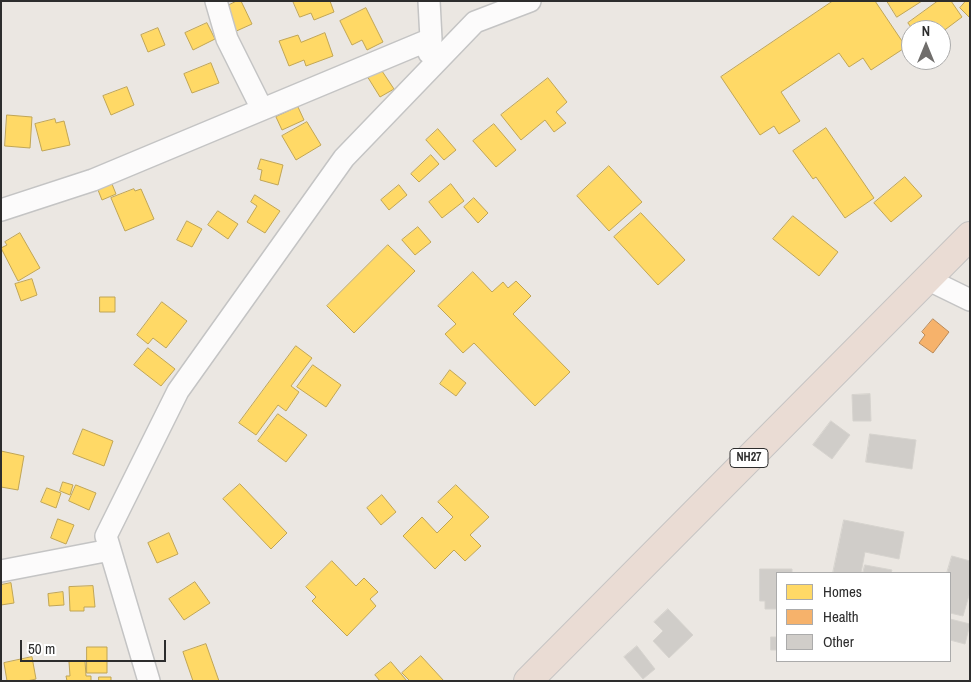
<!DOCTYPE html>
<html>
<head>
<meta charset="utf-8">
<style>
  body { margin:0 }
  #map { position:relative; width:971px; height:682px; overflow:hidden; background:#ebe7e2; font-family:"Archivo Narrow",sans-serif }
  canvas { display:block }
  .frame { position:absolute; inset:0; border:2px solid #2d2d2d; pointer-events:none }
  .legend { position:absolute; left:776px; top:572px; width:175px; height:90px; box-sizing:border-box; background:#fff; border:1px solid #ababab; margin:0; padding:6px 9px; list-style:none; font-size:15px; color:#2d2d2d }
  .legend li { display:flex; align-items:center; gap:10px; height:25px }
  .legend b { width:25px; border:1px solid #ababab }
  .north { position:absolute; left:901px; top:20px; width:50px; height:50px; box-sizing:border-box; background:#fff; border:1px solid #ababab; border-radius:50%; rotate:0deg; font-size:14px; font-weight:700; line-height:20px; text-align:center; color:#2d2d2d }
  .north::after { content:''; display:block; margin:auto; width:18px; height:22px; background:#706e6c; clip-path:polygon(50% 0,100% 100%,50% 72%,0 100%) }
  .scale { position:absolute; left:20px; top:640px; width:146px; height:22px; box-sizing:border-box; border:2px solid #2d2d2d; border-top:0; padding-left:6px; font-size:15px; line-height:18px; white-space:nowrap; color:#2d2d2d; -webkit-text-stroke:4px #fff; paint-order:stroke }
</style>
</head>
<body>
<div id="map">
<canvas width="971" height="682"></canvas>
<div class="frame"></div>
<ul class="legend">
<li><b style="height:14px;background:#ffd966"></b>Homes</li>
<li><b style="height:14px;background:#f6b26b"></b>Health</li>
<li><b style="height:14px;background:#d0cdc9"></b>Other</li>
</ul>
<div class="north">N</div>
<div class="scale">50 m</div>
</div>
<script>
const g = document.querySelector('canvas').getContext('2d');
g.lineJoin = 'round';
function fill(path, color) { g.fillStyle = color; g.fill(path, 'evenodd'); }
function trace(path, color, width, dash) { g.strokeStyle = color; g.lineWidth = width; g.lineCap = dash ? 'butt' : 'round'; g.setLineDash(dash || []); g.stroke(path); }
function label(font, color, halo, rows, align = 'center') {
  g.font = font + ' "Archivo Narrow",sans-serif'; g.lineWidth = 5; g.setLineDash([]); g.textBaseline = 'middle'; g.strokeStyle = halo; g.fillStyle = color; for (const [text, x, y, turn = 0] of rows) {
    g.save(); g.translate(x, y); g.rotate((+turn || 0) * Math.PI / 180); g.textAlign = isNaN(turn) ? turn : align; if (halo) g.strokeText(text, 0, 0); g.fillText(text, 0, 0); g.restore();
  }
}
const homes = new Path2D(`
  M237,1H241L252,24L232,33L221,9Z
  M293,1H330L334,12L314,20L311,13L300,17Z
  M833,1H875L906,47L871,70L863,58L849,67L839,53L781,92L800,121L779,134L774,126L760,135L721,77Z
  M887,1H922L897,17Z
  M938,1H951L962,17L942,32L938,26L932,30H913L908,23Z
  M966,1H970V18L960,8Z
  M366,8L383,42L367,50L362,40L352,45L340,21Z
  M207,23L215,39L193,50L185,33Z
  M158,28L165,45L148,52L141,35Z
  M325,33L333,56L306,66L304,60L289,66L279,41L298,35L301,42Z
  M211,63L219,83L192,93L184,74Z
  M380,68L394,89L380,97L367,76Z
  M548,78L567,102L556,112L566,123L554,132L545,120L521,140L501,115Z
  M127,87L134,105L111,115L103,96Z
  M298,107L304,120L282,130L276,117Z
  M7,115L32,117L30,148L5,146Z
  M55,119L56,123L64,121L70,145L42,151L35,124Z
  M307,122L321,145L296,160L282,136Z
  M494,124L516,150L496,167L473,141Z
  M826,128L874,198L845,218L816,177L813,179L793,151Z
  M438,129L456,150L444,160L426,140Z
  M431,155L439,164L419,182L411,174Z
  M261,159L283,165L278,185L260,180L262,170L258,169Z
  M609,166L642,202L609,231L577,196Z
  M905,177L922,196L891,222L874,203Z
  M112,184L116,194L102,200L98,190Z
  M451,184L464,201L442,218L429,202Z
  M399,185L407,195L389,210L381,200Z
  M134,189L135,191L141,189L154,219L125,231L111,198Z
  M255,195L280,211L265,233L247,222L257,206L251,202Z
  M474,198L488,213L478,223L464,207Z
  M218,211L238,224L228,239L208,225Z
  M641,213L685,260L658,285L614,237Z
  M793,216L838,252L819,276L773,239Z
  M187,221L202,229L192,247L177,240Z
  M418,227L431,242L415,255L402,240Z
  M20,233L40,268L18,281L1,248L7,245L5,242Z
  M388,245L415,271L354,333L327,306Z
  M473,272L492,292L503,282L508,288L516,281L531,296L513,314L570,372L535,406L474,343L463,353L445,334L456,324L438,306Z
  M32,279L37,295L21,301L15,284Z
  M100,297H115V312H100Z
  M162,302L187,321L166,348L153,338L148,344L137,335Z
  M296,346L312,358L291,386L299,392L286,411L278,405L256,435L239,423Z
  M148,348L175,369L161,386L134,365Z
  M313,365L341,385L326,407L297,387Z
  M450,370L466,383L456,396L440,384Z
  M278,414L307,435L286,462L258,441Z
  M83,429L113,441L104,466L73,454Z
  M1,451L24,456L18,490L1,487Z
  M63,482L73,485L70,495L60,491Z
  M240,484L287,533L271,549L223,499Z
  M76,485L96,493L89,510L69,501Z
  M456,485L489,517L470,535L481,546L465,561L454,550L435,569L403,536L422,517L437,533L453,517L438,502Z
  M47,488L61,493L56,508L41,502Z
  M382,495L396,512L381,525L367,508Z
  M58,519L74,525L66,544L51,538Z
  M169,533L178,554L157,563L148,543Z
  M332,561L356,586L364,578L378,592L370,599L376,606L347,636L312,601L316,597L306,587Z
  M195,582L210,603L184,620L169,599Z
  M11,583L14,603L1,605V585Z
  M93,586L95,607H84V611H70L69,587Z
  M63,592L64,605L49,606L48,594Z
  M206,644L219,681H193L183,652Z
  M87,647H107V673H87Z
  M421,656L444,681H410L402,673Z
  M32,657L36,679L27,681H7L4,663Z
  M85,661L86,676H91V681H67L66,676H70L69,662Z
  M391,662L407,681H380L375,675Z
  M99,677H111V681H99Z`);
const health = new Path2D(`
  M933,319L949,332L933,353L919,343L925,335L922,332Z`);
const building = new Path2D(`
  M870,394L871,421H853L852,395Z
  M831,421L850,435L832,459L813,445Z
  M870,434L916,440L912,469L866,462Z
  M844,520L904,532L899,559L865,552L861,573H833Z
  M952,556L970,561V592L963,616L950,613V573H947Z
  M865,565L892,570L891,573H863Z
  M760,569H792V573H777V609H765V601H760Z
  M668,609L693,635L669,658L653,641L663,631L654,622Z
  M950,619L970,624L965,644L950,640Z
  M771,637H777V650H771Z
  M637,646L655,669L643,679L624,657Z`);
const minor = new Path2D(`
  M216,1L227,39L262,109
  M429,53L431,39L429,1
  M1,210L93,180L431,39
  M927,279L970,300
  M1,571L110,550
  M149,681L106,536L178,391L344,158L475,22L530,1`);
const highway = new Path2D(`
  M528,681L970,236`);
const shields = [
  [749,458,38]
];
const shieldNames = [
  ["NH27",749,458]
];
fill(homes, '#ffd966');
trace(homes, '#c0a555', 1);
fill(health, '#f6b26b');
trace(health, '#ba8a58', 1);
fill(building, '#d0cdc9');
trace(building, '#d6d3ce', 1);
trace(minor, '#c4c4c4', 24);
trace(highway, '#c6c4c3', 30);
trace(minor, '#fcfbfb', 21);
trace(highway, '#eadcd4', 28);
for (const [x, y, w] of shields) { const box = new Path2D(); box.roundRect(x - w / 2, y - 9.5, w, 19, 4); g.fillStyle = '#fff'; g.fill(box); trace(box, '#2d2d2d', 1); }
label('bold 12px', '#2d2d2d', null, shieldNames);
</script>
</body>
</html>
